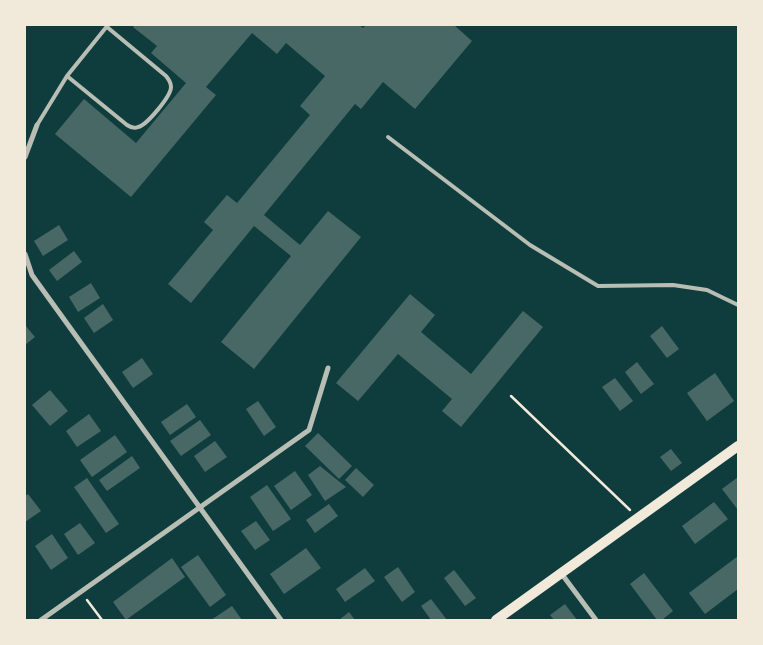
<!DOCTYPE html>
<html>
<head>
<meta charset="utf-8">
<style>
  body { margin:0 }
  #map { position:relative; width:763px; height:645px; overflow:hidden; background:#0f3d3e; font-family:"IBM Plex Serif",serif }
  canvas { display:block }
  .frame { position:absolute; inset:0; border:26px solid #f1e9da; pointer-events:none }
</style>
</head>
<body>
<div id="map">
<canvas width="763" height="645"></canvas>
<div class="frame"></div>
</div>
<script>
const g = document.querySelector('canvas').getContext('2d');
g.lineJoin = 'round';
function fill(path, color) { g.fillStyle = color; g.fill(path, 'evenodd'); }
function trace(path, color, width, dash) { g.strokeStyle = color; g.lineWidth = width; g.lineCap = dash ? 'butt' : 'round'; g.setLineDash(dash || []); g.stroke(path); }
const building = new Path2D(`
  M135,25H359L363,28L366,25H454L472,41L415,109L383,82L361,109L355,104L264,215L300,245L328,211L361,237L254,369L221,342L291,256L254,226L191,303L168,284L213,230L204,222L227,195L237,203L310,115L300,106L325,76L286,43L277,54L252,33L206,87L216,95L131,197L55,134L84,99L136,143L186,83L151,53L157,46L133,27Z
  M59,225L68,240L43,256L34,241Z
  M74,251L82,262L57,281L49,270Z
  M91,283L100,298L78,312L69,297Z
  M410,294L435,315L421,332L471,374L523,311L543,327L461,427L442,411L452,399L398,354L358,401L336,383Z
  M103,304L113,320L94,333L84,318Z
  M25,325L35,337L25,345Z
  M662,326L679,349L667,358L650,336Z
  M142,358L153,374L133,388L122,372Z
  M637,362L654,384L641,394L625,372Z
  M715,373L734,401L707,421L687,393Z
  M615,378L633,401L620,411L602,387Z
  M50,390L68,411L50,426L32,405Z
  M258,401L276,427L264,436L246,409Z
  M187,404L196,417L170,435L161,422Z
  M89,414L101,431L77,447L66,431Z
  M200,420L211,435L181,456L170,441Z
  M318,433L352,466L339,479L305,446Z
  M115,435L127,452L92,477L80,460Z
  M215,441L227,457L205,472L194,456Z
  M671,449L682,463L671,471L660,457Z
  M132,456L140,468L107,491L99,480Z
  M320,466L346,487L325,501L308,475Z
  M356,468L374,485L363,497L345,480Z
  M295,471L312,495L291,510L274,486Z
  M738,477V510L722,489Z
  M87,478L119,524L106,533L74,487Z
  M267,485L291,519L273,531L250,497Z
  M28,494L41,511L25,522V496Z
  M714,502L728,519L695,544L682,526Z
  M329,504L338,516L315,533L306,520Z
  M256,521L270,540L255,550L241,531Z
  M80,523L95,543L78,555L64,534Z
  M52,534L68,558L51,570L35,546Z
  M306,548L321,568L284,594L270,574Z
  M198,555L226,595L210,607L181,567Z
  M738,556V589L705,614L689,593Z
  M172,558L185,577L126,620L113,602Z
  M398,567L415,592L402,602L384,577Z
  M365,568L375,581L345,602L336,589Z
  M454,570L476,598L465,606L444,578Z
  M644,573L673,611L662,620H657L630,584Z
  M431,599L447,620H431L421,606Z
  M565,604L577,620H554L550,615Z
  M232,606L242,620H211Z
  M349,612L355,620H339Z`);
const path = new Path2D(`
  M511,396L630,510
  M87,600L102,620`);
const service = new Path2D(`
  M67,76L127,125C130,127 134,129 138,127C147,125 171,96 171,87C171,82 169,80 166,76L107,27
  M37,125L67,76L108,25
  M388,137L530,245L598,286L673,285L707,290L738,305`);
const minor = new Path2D(`
  M25,157L37,125
  M25,254L32,275L281,620
  M561,573L596,620
  M41,620L309,430L328,368`);
const secondary = new Path2D(`
  M496,620L738,446`);
fill(building, '#486865');
trace(path, '#f1e9da', 2.5);
trace(service, '#b8beb3', 4);
trace(minor, '#b8beb3', 5);
trace(secondary, '#f1e9da', 10);
</script>
</body>
</html>
